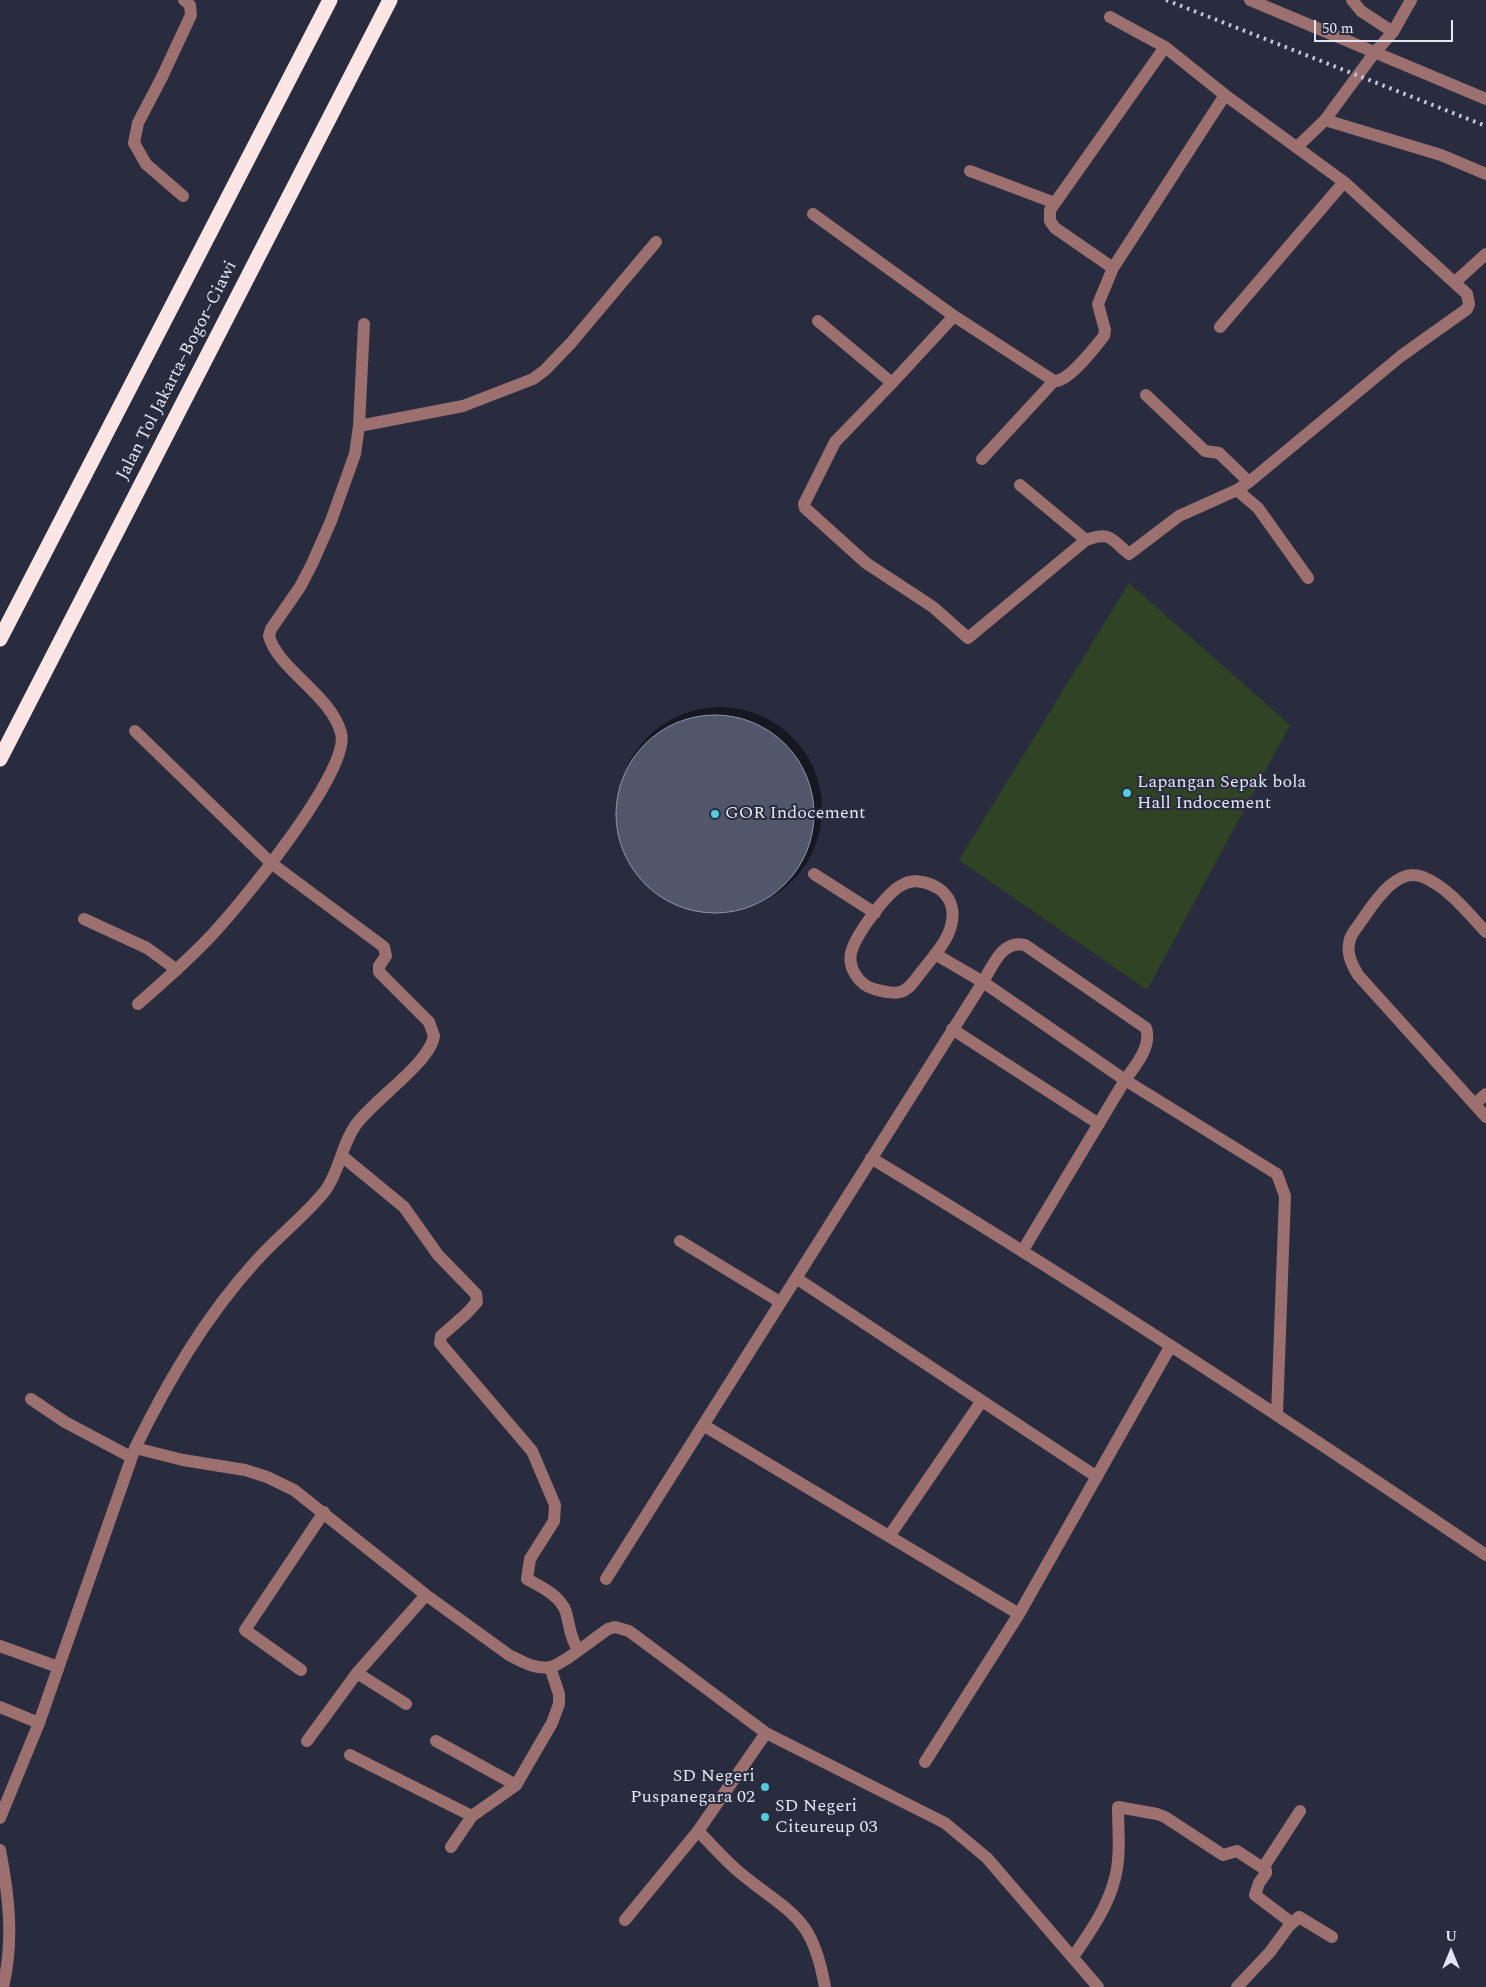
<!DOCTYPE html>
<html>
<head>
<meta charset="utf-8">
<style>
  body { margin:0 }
  #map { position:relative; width:1486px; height:1987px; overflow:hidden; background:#292c3f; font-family:Spectral,serif }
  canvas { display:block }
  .north { position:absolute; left:1426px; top:1927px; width:50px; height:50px; -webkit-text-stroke:4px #292c3f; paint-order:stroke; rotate:0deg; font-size:14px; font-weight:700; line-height:20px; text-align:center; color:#e3e5f2 }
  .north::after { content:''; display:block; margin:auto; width:18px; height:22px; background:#e3e5f2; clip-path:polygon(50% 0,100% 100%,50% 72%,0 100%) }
  .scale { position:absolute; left:1314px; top:20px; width:139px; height:22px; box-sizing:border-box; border:2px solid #e3e5f2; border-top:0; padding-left:6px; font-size:15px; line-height:18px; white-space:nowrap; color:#e3e5f2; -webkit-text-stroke:4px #292c3f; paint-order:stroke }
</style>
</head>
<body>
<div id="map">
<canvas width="1486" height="1987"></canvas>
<div class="north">U</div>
<div class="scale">50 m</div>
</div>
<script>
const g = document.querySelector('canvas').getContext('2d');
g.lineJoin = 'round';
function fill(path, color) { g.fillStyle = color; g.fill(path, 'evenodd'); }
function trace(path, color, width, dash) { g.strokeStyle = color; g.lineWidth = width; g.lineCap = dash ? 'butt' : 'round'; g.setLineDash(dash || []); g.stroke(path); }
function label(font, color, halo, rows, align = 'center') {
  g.font = font + ' Spectral,serif'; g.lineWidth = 4; g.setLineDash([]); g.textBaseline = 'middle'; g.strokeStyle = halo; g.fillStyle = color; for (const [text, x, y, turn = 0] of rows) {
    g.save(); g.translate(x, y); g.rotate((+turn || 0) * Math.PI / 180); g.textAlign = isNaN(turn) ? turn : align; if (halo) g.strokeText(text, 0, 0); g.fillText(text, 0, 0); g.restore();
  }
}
const green = new Path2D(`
  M1129,583L1290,725L1147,990L959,860Z`);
const shadow = new Path2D(`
  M618 809a102 102 0 1 1 204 0a102 102 0 1 1-204 0Z`);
const building = new Path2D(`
  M616 814a99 99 0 1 1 198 0a99 99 0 1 1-198 0Z`);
const minor = new Path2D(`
  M1250,0L1486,99
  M1352,0L1361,11L1393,32
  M1325,120L1441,155L1486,174
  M1297,147L1325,120L1375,52L1393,32L1411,0
  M970,171L1055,203
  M183,196L146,164L134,143L138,123L162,77L191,15L190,5L184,0
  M813,214L954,316L1054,381C1069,382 1094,348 1104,336L1105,330L1098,304L1113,268L1225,95
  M1113,268L1055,228L1050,221V210L1165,47
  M1455,282L1486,254
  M954,316L892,383L835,442L804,504L805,508L866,563L933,607L968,638L1086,540C1111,531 1111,539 1129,554L1179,516L1237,490L1249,482L1401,356L1467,309L1469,304L1467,294L1344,182L1225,95L1165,47L1110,17
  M818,321L892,383
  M1220,327L1344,182
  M1146,395L1205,451L1219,453L1249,482
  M359,426L463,406L533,379L545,370L571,343L656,242
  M982,459L1054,381
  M1020,485L1086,540
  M1237,490L1258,508L1308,578
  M814,874L875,913
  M915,881C940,883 958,899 951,926C947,942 932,958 922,971C916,978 910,990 900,992C893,994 881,991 874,989C859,985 848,968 851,953C855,936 887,891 904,884C907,882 911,882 915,881Z
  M84,919L147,948L177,970
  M1486,932C1468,913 1448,887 1423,877C1397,866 1374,903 1362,920C1358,926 1352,933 1350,939C1346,953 1351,963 1358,975L1486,1117
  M138,1004C162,983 186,962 208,939C237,909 352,770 341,733C331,695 277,668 269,636L271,629L300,587L312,564L331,521L355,454L359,426L364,324
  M952,1029L1099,1124
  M1475,1104L1486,1094
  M342,1156L404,1207L438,1255L476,1294L477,1302L466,1314L441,1336L440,1343L532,1451L555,1505L554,1521L530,1559L527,1579C541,1587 560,1595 566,1612C570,1626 569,1635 578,1650
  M871,1158C1080,1284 1284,1418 1486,1555
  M680,1241L780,1302
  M1023,1250L1125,1080C1135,1066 1152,1047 1146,1028L1025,945C1002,940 993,965 983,982L1125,1080L1277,1174L1285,1196L1277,1414
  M796,1278L1097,1477
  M31,1399L65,1422L131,1457
  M703,1425L1019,1614
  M135,1448C168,1381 205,1317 256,1261C277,1237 305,1216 325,1191C340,1171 341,1146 355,1126C372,1101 430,1063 434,1036L429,1022L379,972V966L386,956L384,947L271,863L135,731
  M890,1535L981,1402
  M606,1579L983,982L935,954
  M0,1646L58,1667
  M301,1670L245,1630L324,1512
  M357,1673L406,1704
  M0,1707L39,1723
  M307,1741L357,1673L426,1595
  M436,1741L516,1785
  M350,1755L472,1816
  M925,1762L1019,1614L1170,1347
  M0,1818L39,1723L135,1448L183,1460L245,1470L267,1477L294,1490L426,1595L509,1655C521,1661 536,1670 550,1667C562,1665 596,1637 608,1629L615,1627L629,1631L766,1733L945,1823L987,1858L1098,1987
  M698,1831C712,1845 725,1860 739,1872C791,1915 812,1914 825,1987
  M451,1847L472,1816L516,1785L552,1723L559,1704V1694L550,1667
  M0,1850C9,1896 14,1941 3,1987
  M1263,1868L1300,1811
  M625,1920L698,1831L766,1733
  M1073,1957C1090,1932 1108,1907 1115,1878C1121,1855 1118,1830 1118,1807L1157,1814L1165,1817L1223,1855L1237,1851L1266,1870V1873L1259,1883L1255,1895L1292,1923
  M1237,1987L1270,1952L1289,1926L1299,1917L1332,1937`);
const highway = new Path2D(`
  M0,639L330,0
  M0,759L390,0`);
const rail = new Path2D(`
  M1166,0L1486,126`);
const markers = [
  [1127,793,5,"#53cbdb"],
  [715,814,5,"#53cbdb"],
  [765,1787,5,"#53cbdb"],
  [765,1817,5,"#53cbdb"]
];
const streetNames = [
  ["Jalan Tol Jakarta–Bogor–Ciawi",178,371,-63]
];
const poiNames = [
  ["Lapangan Sepak bola",1137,783],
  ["Hall Indocement",1137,804],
  ["GOR Indocement",725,814],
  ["SD Negeri",755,1777,"right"],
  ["Puspanegara 02",755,1798,"right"],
  ["SD Negeri",775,1807],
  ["Citeureup 03",775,1828]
];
fill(green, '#304325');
fill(shadow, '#0007');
fill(building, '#51566b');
trace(building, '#9296ae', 1);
trace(minor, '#9b706f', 12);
trace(highway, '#fce6e5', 15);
trace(rail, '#c5c7d5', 4, [2.5, 5]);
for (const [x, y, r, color] of markers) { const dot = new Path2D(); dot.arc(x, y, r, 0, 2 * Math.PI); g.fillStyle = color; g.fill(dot); trace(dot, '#292c3f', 2); }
label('18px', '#e3e5f2', '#292c3f', streetNames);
label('18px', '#e3e5f2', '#292c3f', poiNames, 'left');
</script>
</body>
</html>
